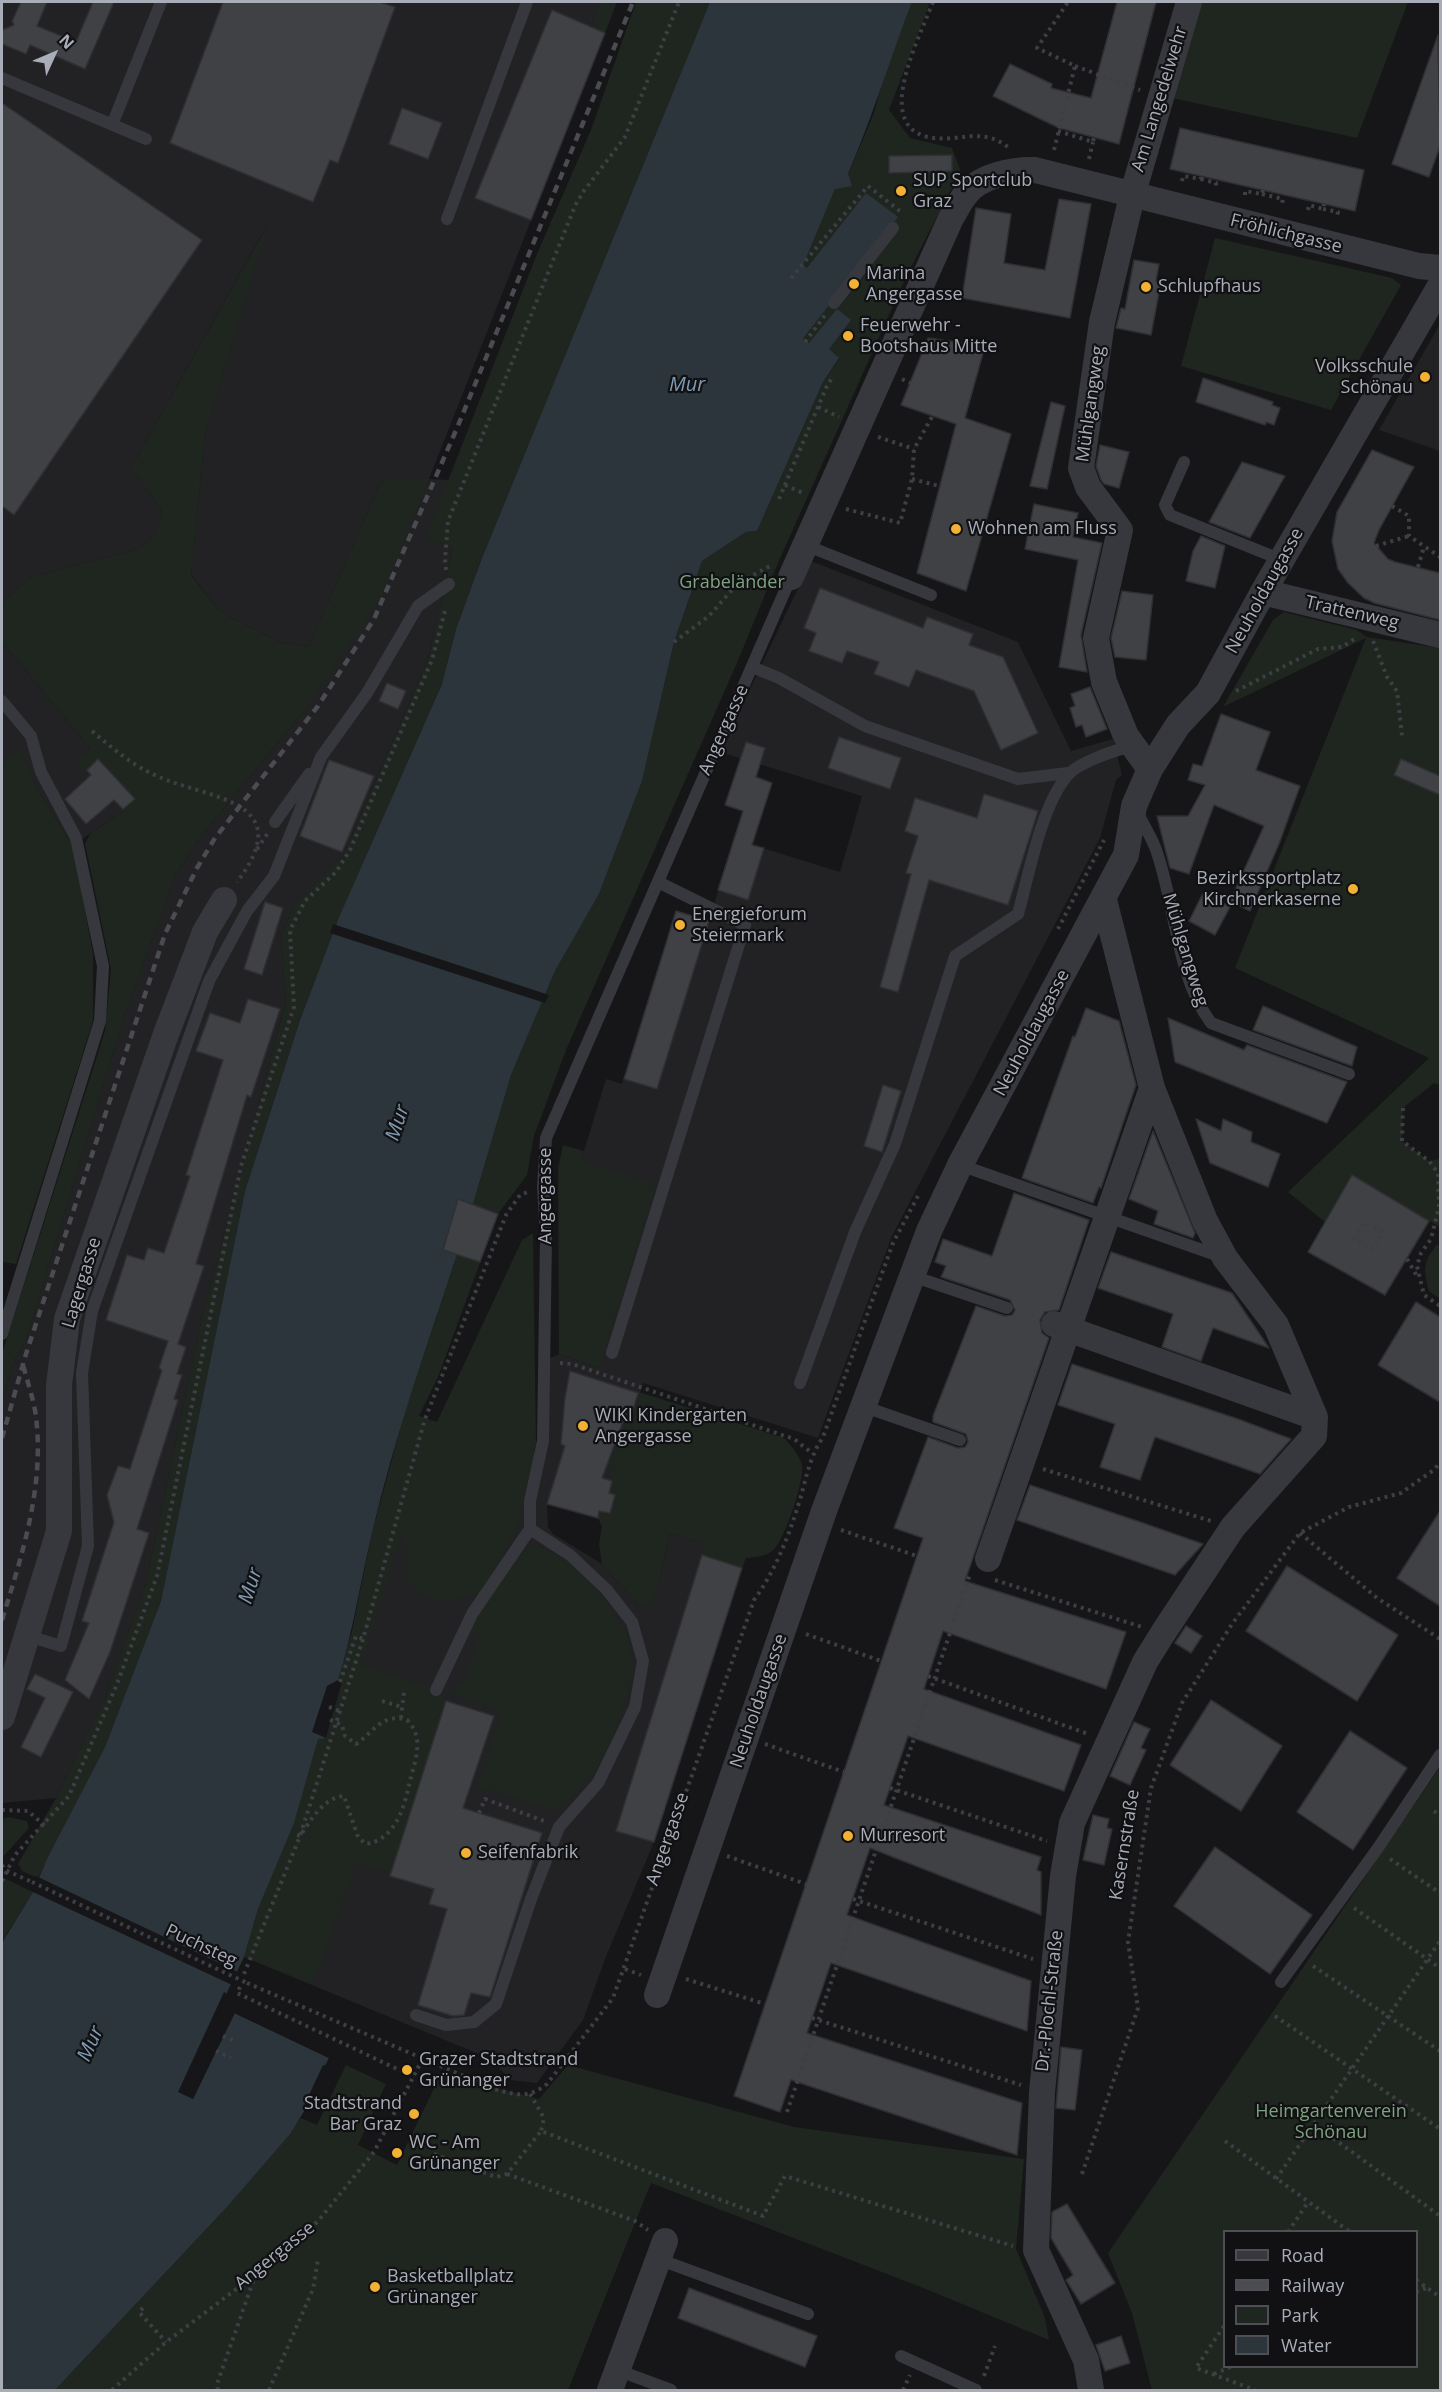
<!DOCTYPE html>
<html>
<head>
<meta charset="utf-8">
<style>
  body { margin:0 }
  #map { position:relative; width:1442px; height:2392px; overflow:hidden; background:#161618; font-family:"Open Sans",sans-serif }
  canvas { display:block }
  .frame { position:absolute; inset:0; border:3px solid #a8adb8; pointer-events:none }
  .legend { position:absolute; left:1223px; top:2230px; width:195px; height:138px; box-sizing:border-box; background:#111113; border:2px solid #4d4f55; margin:0; padding:8px 10px; list-style:none; font-size:18px; color:#a8adb8 }
  .legend li { display:flex; align-items:center; gap:12px; height:30px }
  .legend b { width:30px; border:2px solid #4d4f55 }
  .north { position:absolute; left:24px; top:24px; width:60px; height:60px; -webkit-text-stroke:4px #111113; paint-order:stroke; rotate:46deg; font-size:16px; font-weight:700; line-height:24px; text-align:center; color:#a8adb8 }
  .north::after { content:''; display:block; margin:auto; width:21px; height:27px; background:#a8adb8; clip-path:polygon(50% 0,100% 100%,50% 72%,0 100%) }
</style>
</head>
<body>
<div id="map">
<canvas width="1442" height="2392"></canvas>
<div class="frame"></div>
<ul class="legend">
<li><b style="height:8px;background:#37383d"></b>Road</li>
<li><b style="height:8px;background:#4a4c52"></b>Railway</li>
<li><b style="height:16px;background:#1e261f"></b>Park</li>
<li><b style="height:16px;background:#2c353c"></b>Water</li>
</ul>
<div class="north">N</div>
</div>
<script>
const g = document.querySelector('canvas').getContext('2d');
g.lineJoin = 'round';
function fill(path, color) { g.fillStyle = color; g.fill(path, 'evenodd'); }
function trace(path, color, width, dash) { g.strokeStyle = color; g.lineWidth = width; g.lineCap = dash ? 'butt' : 'round'; g.setLineDash(dash || []); g.stroke(path); }
function label(font, color, halo, rows, align = 'center') {
  g.font = font + ' "Open Sans",sans-serif'; g.lineWidth = 4.5; g.setLineDash([]); g.textBaseline = 'middle'; g.strokeStyle = halo; g.fillStyle = color; for (const [text, x, y, turn = 0] of rows) {
    g.save(); g.translate(x, y); g.rotate((+turn || 0) * Math.PI / 180); g.textAlign = isNaN(turn) ? turn : align; if (halo) g.strokeText(text, 0, 0); g.fillText(text, 0, 0); g.restore();
  }
}
const built = new Path2D(`
  M2,2H600L591,27L605,33L429,479L450,480L427,537L453,548L428,659L343,856L294,905L281,937L286,1001L202,1317L146,1583L106,1695L56,1798L2,1803V1401L15,1359L27,1337L124,1017L175,876L201,836L307,707L429,480L388,478L380,484L309,646L281,643L219,611L191,574L205,434L266,227L131,468L162,510L156,534L139,549L31,577L2,603Z
  M1440,324V451L1379,430Z
  M811,561L1018,642L1071,751L1113,739L1122,775L1116,780L1100,838L891,1238L818,1438L643,1383L634,1412L629,1410L612,1481L559,1466L547,1504L548,1527L553,1534L602,1564L639,1606L658,1586L670,1534L707,1543L703,1555L742,1568L654,1842L605,1959L583,2020L537,2083L510,2080L491,2059L244,1957L352,1632L372,1533L405,1412L540,1456L545,1361L559,1354L599,1368L581,1161L606,1079L622,1084L676,911L709,921L734,839L840,872L862,796L720,752Z
  M2,642L90,748L77,762L123,812L73,845L37,789L19,750L2,764Z`);
const green = new Path2D(`
  M600,2H617L605,33L591,27Z
  M636,2H710L482,558L456,629L442,684L339,917L300,1020L245,1191L161,1601L105,1747L38,1878L22,1871L18,1864L56,1798L106,1695L146,1583L202,1317L286,1001L281,937L294,905L343,856L428,659L453,548L426,537L537,254L591,130Z
  M912,2H930L889,110L910,138L952,148L963,177L950,191L906,277L778,563L737,663L566,1050L534,1136L527,1175L498,1214L438,1377L419,1416L437,1422L522,1240L533,1233L536,1443L518,1527L481,1593L445,1602L416,1593L406,1577L407,1555L402,1532L361,1665L436,1690L445,1694L446,1701L391,1873L356,1864L313,1984L244,1957L258,1909L294,1823L318,1738H326L342,1683L338,1680L352,1632L372,1533L405,1412L473,1204L511,1075L555,971L599,894L642,781L674,642L702,561L746,532L757,531L823,382L839,359L803,340L802,265L835,189L848,175L874,113L884,76Z
  M1201,2H1408L1357,138L1172,98Z
  M268,224L205,434L191,575L219,611L281,643L309,646L380,484L388,478L429,479L381,597L307,707L201,836L175,876L124,1017L27,1337L15,1359L2,1401V1354L105,1031L111,969L85,844L90,834L123,812L76,762L90,748L2,642V603L31,577L139,549L156,534L162,510L131,468Z
  M1215,238L1392,278L1401,285L1331,410L1181,366Z
  M1284,612L1357,630L1367,637L1440,648V1085L1434,1083L1403,1108L1402,1141L1429,1161L1440,1159V1227L1352,1175L1325,1222L1288,1192L1429,1058L1235,968L1366,638L1223,707L1273,620Z
  M19,749L37,789L73,845L93,954V1021L16,1264L2,1262V764Z
  M563,1145L584,1151L581,1161L656,1184L599,1368L559,1354L558,1169Z
  M1437,1245H1440V1299L1429,1291C1424,1271 1422,1262 1437,1245Z
  M639,1392L784,1438C792,1447 799,1454 802,1465C805,1479 784,1544 772,1551C764,1557 755,1557 746,1558L742,1568L702,1555L706,1543L670,1534L658,1586L648,1606H639L602,1564L599,1544L602,1526L598,1518L599,1511L610,1512L615,1495L609,1493L612,1481L608,1466L629,1410L634,1411Z
  M535,1545L568,1562L605,1599L628,1635L634,1675L612,1739L595,1771L558,1811L478,1787L501,1713L447,1690L464,1683L480,1635L472,1632V1623L518,1555Z
  M1440,1767V2390H1152L1132,2313L1108,2253ZM1224,2232H1416V2366H1224Z
  M9,1817L27,1821L29,1828L2,1858V1819Z
  M2,1877L33,1892L2,1942Z
  M346,2065L386,2084L358,2145L397,2165L438,2080L444,2075L539,2099L568,2065L794,2127L1024,2159L1016,2249L1045,2318L1049,2340L926,2289L651,2183L568,2390H55L226,2208L301,2118L317,2125Z`);
const water = new Path2D(`
  M710,2H912C890,59 872,118 848,174L852,186L835,189L803,265L807,268L866,193L898,217L804,337L803,340L809,343L837,309L851,320L829,349L839,358L823,382L757,531L746,532L702,561L674,642L642,781L599,894L555,971L511,1075L473,1204L458,1199L443,1249L457,1254C427,1346 394,1438 372,1533C360,1583 353,1632 338,1680L342,1683L326,1738L318,1739L294,1823L258,1909L244,1957L179,2092L193,2099L234,2013L329,2058L326,2066L323,2065L303,2108L305,2110L290,2134L226,2208L55,2390H2V1943L33,1892L47,1859L105,1747L161,1601L245,1191L300,1020L339,917L442,684L456,629L482,558Z`);
const pier = new Path2D(`
  M333,924L549,995L545,1003L330,933Z
  M338,1680L342,1683L326,1738L312,1732L327,1686Z
  M36,1876L240,1973L232,1985L230,1984L33,1892L31,1890Z
  M224,1992L227,1994L182,2091L192,2095L232,2012L235,2010L332,2057L304,2119L301,2118L305,2110L303,2108L329,2058L235,2013L193,2099L178,2092Z`);
const building = new Path2D(`
  M21,2H47L37,26L76,42L93,2H114L85,69L30,45L26,54L2,44V30L14,25L12,21Z
  M223,2H380L395,7L338,163L330,160L313,202L170,143Z
  M1117,2H1156L1119,144L1059,128L993,96L1010,64L1052,84L1051,88L1091,98Z
  M552,10L605,33L531,220L475,198Z
  M1438,35L1440,146L1429,177L1392,164Z
  M2,103L202,240L14,515L2,506Z
  M402,108L442,123L428,159L389,144Z
  M1180,128L1364,170L1355,211L1170,169Z
  M952,155V171L889,173V156Z
  M1059,199L1091,204L1070,318L962,298L976,208L1011,214L1004,263L1045,270Z
  M1134,260L1159,264L1156,281L1161,282L1151,335L1116,328L1121,308L1125,309Z
  M928,338L985,346L965,418L1011,434L966,591L917,573L956,424L901,405Z
  M1203,378L1273,402L1272,405L1280,408L1274,425L1266,422L1265,425L1196,402Z
  M1051,402L1065,406L1047,489L1030,486Z
  M1100,445L1129,452L1119,488L1104,484L1101,480L1096,466Z
  M1372,450L1414,467L1379,530L1374,543L1388,559L1395,562L1440,573V620L1374,603L1364,598L1348,583L1338,569L1332,541L1337,512Z
  M1242,462L1285,476L1250,538L1209,522Z
  M1034,504L1078,513L1073,537L1102,543L1081,635L1087,672L1059,667L1078,560L1025,549Z
  M1201,536L1225,546L1215,588L1186,581L1193,551Z
  M820,588L923,628L927,617L973,634L969,645L1003,657L1038,733L1001,750L974,691L916,670L909,687L874,674L879,662L847,651L842,663L809,651L816,633L804,628Z
  M1122,591L1153,595L1146,660L1115,657L1111,638Z
  M387,683L406,691L398,709L379,701Z
  M1090,687L1107,729L1086,737L1082,725L1076,727L1070,708L1075,706L1071,694Z
  M1221,714L1270,732L1256,770L1300,786L1279,844L1250,911L1230,901L1264,826L1214,805L1189,874L1170,868L1157,816H1188L1205,785L1188,780L1193,764L1202,766Z
  M839,737L901,758L890,789L828,768Z
  M746,742L765,748L756,777L772,783L752,845L764,848L748,900L718,890L743,811L725,805Z
  M98,759L135,799L123,809L114,800L86,824L65,799L91,775L87,770Z
  M1401,759L1440,776V795L1394,775Z
  M329,760L374,776L342,852L300,836Z
  M984,794L1038,811L1008,905L929,880L898,992L880,987L911,874L906,873L918,836L905,831L915,798L977,818Z
  M1203,893L1230,907L1215,935L1189,921Z
  M265,902L283,908L262,975L244,969Z
  M676,911L709,921L657,1089L624,1079Z
  M248,999L280,1009L251,1097L247,1095L196,1264L204,1266L178,1344L186,1347L177,1374L182,1375L174,1399L178,1400L137,1529L149,1533L110,1652L89,1699L65,1680L89,1623L82,1621L114,1522L107,1495L118,1466L130,1469L162,1370L159,1368L168,1341L106,1320L127,1255L144,1260L148,1248L164,1253L190,1176L186,1175L223,1060L196,1051L210,1013L240,1023Z
  M1263,1006L1357,1047L1352,1066L1253,1030Z
  M1086,1008L1119,1021L1136,1085L1101,1188L1099,1187L1093,1203L1022,1178L1073,1036L1075,1037Z
  M1168,1018L1244,1050L1247,1045L1347,1082L1327,1123L1175,1062Z
  M883,1085L901,1091L882,1152L864,1146Z
  M1196,1119L1221,1131L1223,1119L1252,1132L1251,1142L1280,1154L1268,1187L1210,1163Z
  M1153,1131L1195,1233L1193,1238L1154,1224L1158,1211L1129,1199Z
  M1352,1175L1429,1221L1385,1295L1308,1252Z
  M1014,1193L1089,1220L1059,1310L1045,1312L1040,1320L1042,1333L1049,1338L965,1581L1126,1632L1106,1689L943,1631L924,1689L1081,1745L1064,1791L908,1736L884,1805L1041,1857L1037,1870L1041,1872V1915L870,1848L847,1915L1031,1981L1027,2031L831,1963L807,2033L1022,2103L1017,2155L791,2080L780,2112L734,2096L923,1538L894,1528L928,1437L958,1448L965,1447L968,1442L966,1434L933,1422V1416L976,1306L1005,1316L1012,1315L1015,1310L1010,1300L941,1277L946,1266L935,1262L943,1239L992,1256Z
  M458,1199L498,1214L480,1262L443,1250Z
  M1111,1252L1232,1293L1269,1348L1213,1328L1201,1361L1162,1347L1173,1314L1098,1288Z
  M1416,1302L1440,1317V1402L1378,1365Z
  M1072,1364L1238,1419L1291,1439L1260,1474L1155,1437L1140,1480L1100,1467L1115,1424L1058,1405Z
  M570,1371L638,1393L633,1410L628,1408L602,1478L612,1481L609,1493L615,1495L610,1513L599,1511L598,1518L547,1504L565,1446L561,1444L565,1398Z
  M1030,1485L1143,1523L1203,1544L1175,1575L1017,1520Z
  M1440,1511V1606L1397,1578Z
  M702,1555L742,1568L654,1842L616,1831Z
  M1287,1566L1398,1635L1357,1701L1246,1631Z
  M1186,1626L1202,1636L1191,1653L1175,1643Z
  M35,1674L73,1692L41,1757L21,1747L45,1698L27,1689Z
  M1211,1700L1282,1746L1241,1811L1170,1765Z
  M446,1701L494,1716L463,1808L542,1833L490,1997L471,1993L464,2015L453,2016L418,2005L447,1909L429,1904L434,1889L390,1876Z
  M1134,1722L1150,1729L1141,1748L1146,1750L1130,1785L1110,1776Z
  M1350,1731L1407,1768L1353,1850L1297,1812Z
  M1093,1815L1109,1819L1107,1828L1112,1829L1104,1865L1083,1860Z
  M1215,1847L1312,1915L1270,1974L1174,1906Z
  M1061,2047L1082,2050L1075,2110L1056,2108Z
  M1067,2204L1115,2283L1081,2304L1066,2280L1073,2275L1051,2238L1052,2212Z
  M689,2288L817,2336L805,2367L678,2318Z
  M1121,2336L1130,2363L1105,2371L1096,2345Z`);
const path = new Path2D(`
  M933,2C916,46 862,147 954,138C975,135 994,134 1010,149
  M1075,66L1140,90
  M1058,131L1093,142L1094,137
  M1054,150L1075,66L1037,48L1068,2
  M1089,159L1093,142
  M1201,179L1216,183V189
  M1182,181L1183,176L1201,179V177
  M1262,194L1283,199L1282,203
  M1245,195V191L1262,194L1263,190
  M1323,209L1338,212L1337,216
  M1308,210L1309,205L1323,209L1324,204
  M791,278L868,186L901,212
  M805,342L826,314
  M902,379L910,383
  M818,407L839,417
  M878,437L914,449
  M912,479L939,486
  M785,485L805,494
  M779,499L826,388L833,376
  M1392,506L1409,516V536L1440,557
  M846,509L900,523L912,479L914,449L933,415
  M1376,546L1409,536
  M1418,567L1424,547
  M446,570L445,559L448,521L575,206L583,192L625,137L679,2
  M1373,641L1387,677L1397,691L1402,736
  M674,642L709,616L738,583L772,565
  M1236,691L1318,649L1342,647L1356,638
  M92,731C113,749 132,765 157,776C207,799 300,799 237,882
  M257,849L268,833
  M1058,929L1104,840
  M1403,1108L1402,1141L1429,1161L1438,1173L1439,1207L1431,1239L1421,1253L1417,1266L1424,1295L1440,1306
  M1377,1241L1372,1249L1354,1239L1365,1222L1382,1232L1378,1242
  M1407,1259L1417,1276
  M560,1363L572,1364L794,1439L812,1453
  M1043,1469L1211,1521
  M841,1530L917,1556
  M1300,1533L1377,1598L1440,1639
  M995,1580L1142,1627
  M806,1634L881,1661
  M928,1676L1088,1734
  M340,1682L356,1636L363,1639
  M382,1701L402,1707
  M329,1707L340,1711
  M401,1718L404,1692
  M765,1744L844,1772
  M890,1788L1047,1841
  M2,1810L28,1811L45,1826
  M1434,1811L1440,1816
  M479,1813L485,1799L544,1821
  M297,1835L300,1836C310,1821 324,1797 344,1796L358,1837L366,1844C394,1840 404,1809 409,1785C414,1762 426,1739 407,1720C382,1712 373,1733 356,1744L345,1736L342,1725L326,1718
  M727,1856L806,1884
  M1390,1859L1440,1893
  M2,1865L5,1870L32,1882
  M2,1881L15,1855L69,1796L117,1684L157,1576L241,1166L294,1007L290,930L305,901L336,872L350,850L432,660L446,607
  M853,1899L1033,1959
  M1354,1908L1440,1968
  M1313,1966L1440,2051
  M625,1969L641,1975
  M244,1974L300,1836L363,1639L425,1419L506,1215L520,1195L528,1192
  M686,1979L765,2004
  M247,1983L494,2089C516,2095 528,2099 547,2084L613,1998L754,1600C775,1571 788,1538 799,1503C806,1480 809,1458 823,1437L893,1243L918,1196
  M240,1987L237,1993L414,2077
  M1275,2016L1440,2129
  M812,2018L1021,2085
  M223,2036L235,2041
  M216,2051L231,2058
  M530,2094L544,2118L541,2131
  M787,2112L970,1574
  M1315,2125L1440,2216
  M1225,2141L1350,2232
  M434,2154L496,2177L507,2174L541,2131L763,2216L785,2176L1013,2246
  M507,2174L635,2221L648,2230
  M1082,2174L1138,2008L1128,1942L1151,1788L1182,1703L1232,1624L1300,1533L1349,1507L1401,1493L1435,1469L1440,1462
  M1276,2179L1440,1941
  M1288,2232L1308,2202
  M1416,2280L1440,2297
  M1416,2292L1427,2288
  M143,2308L139,2312L166,2342
  M1224,2326L1196,2368L1255,2390
  M1214,2374L1233,2366
  M984,2376L995,2346
  M112,2390L166,2342L287,2251L319,2220L374,2152L422,2060
  M218,2390L217,2384L255,2276
  M269,2390L313,2289L318,2259
  M903,2390L910,2375`);
const lane = new Path2D(`
  M2,78L146,139
  M112,125L161,2
  M447,219L527,2
  M834,303L893,228
  M1184,462L1165,505L1170,515L1282,560
  M805,545L931,595
  M752,667L779,678L865,726L1018,779L1068,773
  M2,701L31,736L41,772L76,838L103,966L100,1021L2,1334
  M1136,810C1142,822 1150,835 1155,847C1176,903 1175,974 1211,1023L1349,1074
  M275,822L309,774
  M960,1165L1222,1257
  M912,1276L1007,1308
  M612,1353L745,925L658,882
  M800,1383L855,1232L895,1144L955,956L1018,914C1029,874 1041,807 1067,776C1077,763 1117,749 1134,746
  M865,1407L960,1440
  M28,1636L61,1646L88,1546L82,1373L92,1311L209,981L247,911L274,876L321,757L367,693L418,606L449,584
  M436,1690L472,1614L530,1529V1501L543,1441L546,1237L543,1187L546,1138L791,577
  M1281,1982L1378,1848L1440,1755
  M416,2015L446,2025L474,2022L496,2004L531,1899L559,1827L598,1783L635,1707L643,1661L632,1622L607,1590L570,1555L530,1529
  M658,2259L808,2314
  M901,2356L976,2390
  M617,2370L671,2390`);
const street = new Path2D(`
  M791,577L951,218C956,210 960,201 966,194C980,176 1013,169 1035,170L1419,266L1440,268
  M1263,592L1440,635
  M1150,769L1126,736L1104,682L1096,638L1120,530L1088,487L1081,468L1102,322L1132,196L1189,2
  M1054,1324L1315,1417
  M988,1559L1152,1088
  M2,1717L59,1531V1385L67,1319L166,1034L205,932L224,900
  M657,1995L824,1511L929,1231L960,1165L1126,855L1134,806L1150,769L1178,725L1208,693L1263,592L1440,286
  M610,2390L665,2241
  M1091,2390L1086,2360L1036,2250L1042,2092L1063,1876L1072,1823L1145,1662L1163,1633L1233,1527L1314,1436L1315,1417L1276,1325L1225,1258L1205,1221L1152,1088L1104,900`);
const rail = new Path2D(`
  M2,1438L26,1354L165,934L197,868L215,838L318,706L374,619L457,428L633,2
  M2,1620C23,1552 46,1482 35,1410C32,1395 27,1380 23,1365`);
const pathBridge = new Path2D(`
  M32,1882L247,1983`);
const markers = [
  [901,191,6,"#f2b134"],
  [854,284,6,"#f2b134"],
  [1146,287,6,"#f2b134"],
  [848,336,6,"#f2b134"],
  [1425,377,6,"#f2b134"],
  [956,529,6,"#f2b134"],
  [1353,889,6,"#f2b134"],
  [680,925,6,"#f2b134"],
  [583,1426,6,"#f2b134"],
  [848,1836,6,"#f2b134"],
  [466,1853,6,"#f2b134"],
  [407,2070,6,"#f2b134"],
  [414,2114,6,"#f2b134"],
  [397,2153,6,"#f2b134"],
  [375,2287,6,"#f2b134"]
];
const streetNames = [
  ["Am Langedelwehr",1160,99,-73],
  ["Fröhlichgasse",1286,234,14],
  ["Mühlgangweg",1091,404,-82],
  ["Neuholdaugasse",1265,591,-61],
  ["Trattenweg",1352,613,13],
  ["Angergasse",724,730,-66],
  ["Mühlgangweg",1185,950,73],
  ["Neuholdaugasse",1032,1033,-62],
  ["Angergasse",546,1196,-90],
  ["Lagergasse",82,1283,-73],
  ["Neuholdaugasse",759,1701,-71],
  ["Angergasse",668,1839,-71],
  ["Kasernstraße",1125,1845,-81],
  ["Puchsteg",201,1946,25],
  ["Dr.-Plochl-Straße",1050,2001,-84],
  ["Angergasse",275,2256,-39]
];
const poiNames = [
  ["SUP Sportclub",913,181],
  ["Graz",913,202],
  ["Marina",866,274],
  ["Angergasse",866,295],
  ["Schlupfhaus",1158,287],
  ["Feuerwehr -",860,326],
  ["Bootshaus Mitte",860,347],
  ["Volksschule",1413,367,"right"],
  ["Schönau",1413,388,"right"],
  ["Wohnen am Fluss",968,529],
  ["Bezirkssportplatz",1341,879,"right"],
  ["Kirchnerkaserne",1341,900,"right"],
  ["Energieforum",692,915],
  ["Steiermark",692,936],
  ["WIKI Kindergarten",595,1416],
  ["Angergasse",595,1437],
  ["Murresort",860,1836],
  ["Seifenfabrik",478,1853],
  ["Grazer Stadtstrand",419,2060],
  ["Grünanger",419,2081],
  ["Stadtstrand",402,2104,"right"],
  ["Bar Graz",402,2125,"right"],
  ["WC - Am",409,2143],
  ["Grünanger",409,2164],
  ["Basketballplatz",387,2277],
  ["Grünanger",387,2298]
];
const parkNames = [
  ["Grabeländer",732,583],
  ["Heimgartenverein",1331,2112],
  ["Schönau",1331,2133]
];
const waterNames = [
  ["Mur",687,385],
  ["Mur",398,1123,-72],
  ["Mur",251,1586,-72],
  ["Mur",91,2044,-66]
];
fill(built, '#222225');
fill(green, '#1e261f');
fill(water, '#2c353c');
fill(pier, '#161618');
fill(building, '#404145');
trace(building, '#303034', 1.5);
trace(path, '#3d3f44', 4, [3, 4.5]);
trace(lane, '#37383d', 12);
trace(street, '#37383d', 26);
trace(rail, '#4a4c52', 4.5, [8, 6]);
trace(pathBridge, '#3d3f44', 4, [3, 4.5]);
for (const [x, y, r, color] of markers) { const dot = new Path2D(); dot.arc(x, y, r, 0, 2 * Math.PI); g.fillStyle = color; g.fill(dot); trace(dot, '#111113', 2); }
label('18px', '#a8adb8', '#111113', streetNames);
label('18px', '#a8adb8', '#111113', poiNames, 'left');
label('18px', '#7fa381', '#111113', parkNames);
label('italic 20px', '#7f9bb3', '#111113', waterNames);
</script>
</body>
</html>
